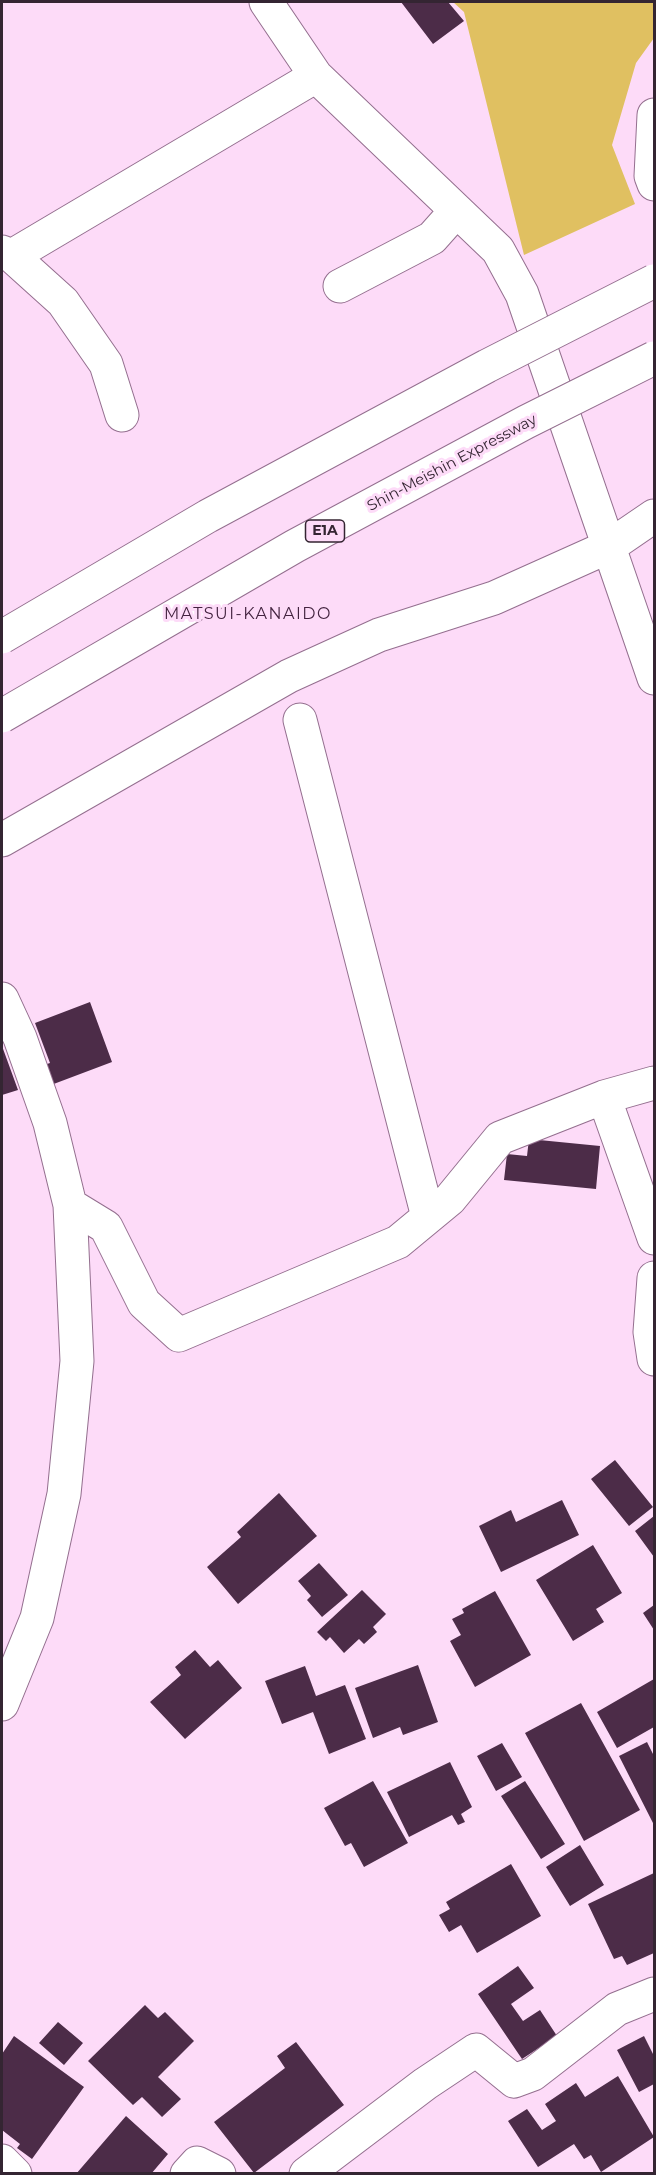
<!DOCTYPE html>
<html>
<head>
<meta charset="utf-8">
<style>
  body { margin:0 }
  #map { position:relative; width:656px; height:2175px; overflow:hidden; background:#fddbf8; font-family:Montserrat,sans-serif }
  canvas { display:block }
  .frame { position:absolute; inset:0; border:3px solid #342532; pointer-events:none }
</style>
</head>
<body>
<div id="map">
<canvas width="656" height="2175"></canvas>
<div class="frame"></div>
</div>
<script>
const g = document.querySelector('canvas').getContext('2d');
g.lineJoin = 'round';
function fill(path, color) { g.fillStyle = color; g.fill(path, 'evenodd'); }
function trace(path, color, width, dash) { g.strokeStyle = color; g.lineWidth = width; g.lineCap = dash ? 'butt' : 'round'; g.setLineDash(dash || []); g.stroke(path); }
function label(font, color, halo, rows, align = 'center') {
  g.font = font + ' Montserrat,sans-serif'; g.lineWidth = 6; g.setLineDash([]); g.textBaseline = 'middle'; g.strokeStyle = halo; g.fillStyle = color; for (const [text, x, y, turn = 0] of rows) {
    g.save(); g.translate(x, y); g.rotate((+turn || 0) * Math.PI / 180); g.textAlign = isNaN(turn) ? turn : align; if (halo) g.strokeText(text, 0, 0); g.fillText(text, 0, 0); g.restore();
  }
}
const green = new Path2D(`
  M453,2H654V38L636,63L612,145L635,204L524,255L464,12Z`);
const building = new Path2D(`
  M401,2H448L464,21L433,44Z
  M90,1002L112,1062L51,1085L44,1065L50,1063L35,1023Z
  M2,1046L18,1090L2,1095Z
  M529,1139L600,1146L596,1189L504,1180L507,1154L527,1156Z
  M615,1460L653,1507L629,1526L591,1479Z
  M279,1493L317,1536L238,1604L207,1567L241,1537L237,1532Z
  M562,1500L579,1535L501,1572L479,1526L511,1510L516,1522Z
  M654,1516V1557L635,1531Z
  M593,1545L622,1593L596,1609L604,1622L573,1641L536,1580Z
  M319,1563L348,1595L322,1617L307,1600L311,1596L298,1581Z
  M362,1590L386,1614L373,1627L377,1632L364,1644L359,1639L344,1653L330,1637L326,1641L317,1632Z
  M495,1591L531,1655L475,1687L450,1641L461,1635L452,1619L464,1613L462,1609Z
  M654,1605V1630L643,1613Z
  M195,1650L210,1667L218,1660L242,1688L185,1739L150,1702L181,1675L175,1667Z
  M418,1665L438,1722L403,1735L400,1727L373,1738L355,1688Z
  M305,1666L316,1696L345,1685L366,1739L329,1754L313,1712L282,1724L265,1681Z
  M654,1679V1727L617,1748L597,1712Z
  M581,1703L640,1810L584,1841L525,1733Z
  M647,1742L654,1756V1825L619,1756Z
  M502,1743L522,1777L496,1791L477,1756Z
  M450,1762L472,1807L461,1814L465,1822L458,1825L452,1815L409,1837L387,1792Z
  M373,1781L408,1843L364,1867L351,1843L345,1846L324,1808Z
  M525,1781L565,1844L541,1859L501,1796Z
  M580,1845L604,1885L570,1906L546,1867Z
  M511,1864L541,1916L477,1953L461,1925L449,1932L439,1915L450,1909L446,1902Z
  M654,1873V1953L627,1965L622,1956L614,1959L588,1904Z
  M518,1966L534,1988L511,2004L523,2021L540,2010L557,2036L522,2059L478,1994Z
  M145,2005L158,2018L165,2012L194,2041L158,2077L181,2099L162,2117L142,2097L133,2105L88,2061Z
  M58,2022L83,2043L64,2065L39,2043Z
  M14,2036L84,2087L32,2159L17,2148L20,2144L2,2130V2054Z
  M644,2036L654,2056V2084L639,2092L617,2050Z
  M296,2042L344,2105L254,2173L214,2122L285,2068L277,2056Z
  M618,2076L654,2137L601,2172L591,2155L584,2159L574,2144L538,2167L508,2121L527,2109L542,2130L556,2121L545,2104L576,2083L585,2097Z
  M126,2116L168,2154L151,2174H76Z`);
const minor = new Path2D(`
  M266,2L316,76L498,250L522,294L654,678
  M654,115L651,176L654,184
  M2,252L12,256L63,302L106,364L122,415
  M12,256L316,76
  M340,286L432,238L456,211
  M300,720L428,1217
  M2,840L289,676L379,635L494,598L610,546L654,516
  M2,999L20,1038L50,1123L70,1205L77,1361L64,1494L37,1618L2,1704
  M604,1097L654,1238
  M70,1205L106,1227L144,1303L179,1335L398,1242L450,1199L500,1138L604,1097L654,1083
  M654,1278L650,1332L654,1359
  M2,2161L15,2174
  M187,2174L197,2163L219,2174
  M306,2174L425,2084L476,2050L514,2081L533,2074L617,2009L654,1994`);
const highwayBridge = new Path2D(`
  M2,637L208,516L487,366L654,281
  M2,716L295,546L526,422L654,358`);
const shields = [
  [325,531,39]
];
const shieldNames = [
  ["E1A",325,531]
];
const streetNames = [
  ["Shin-Meishin Expressway",452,463,-28]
];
const neighbourhoodNames = [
  ["MATSUI-KANAIDO",248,614]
];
fill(green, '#e0c061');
fill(building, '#4c2c48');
trace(minor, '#946f8f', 35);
trace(minor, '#fff', 33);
trace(highwayBridge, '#946f8f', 35, []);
trace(highwayBridge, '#fff', 33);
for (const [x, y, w] of shields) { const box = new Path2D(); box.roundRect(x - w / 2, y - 11, w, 22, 4.5); g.fillStyle = '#fddbf8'; g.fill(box); trace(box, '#342532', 1.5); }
label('bold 14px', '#342532', null, shieldNames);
label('15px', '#342532', '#fddbf8', streetNames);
g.letterSpacing = '1.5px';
label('16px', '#43233f', '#fddbf8', neighbourhoodNames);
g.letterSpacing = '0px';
</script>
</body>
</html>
